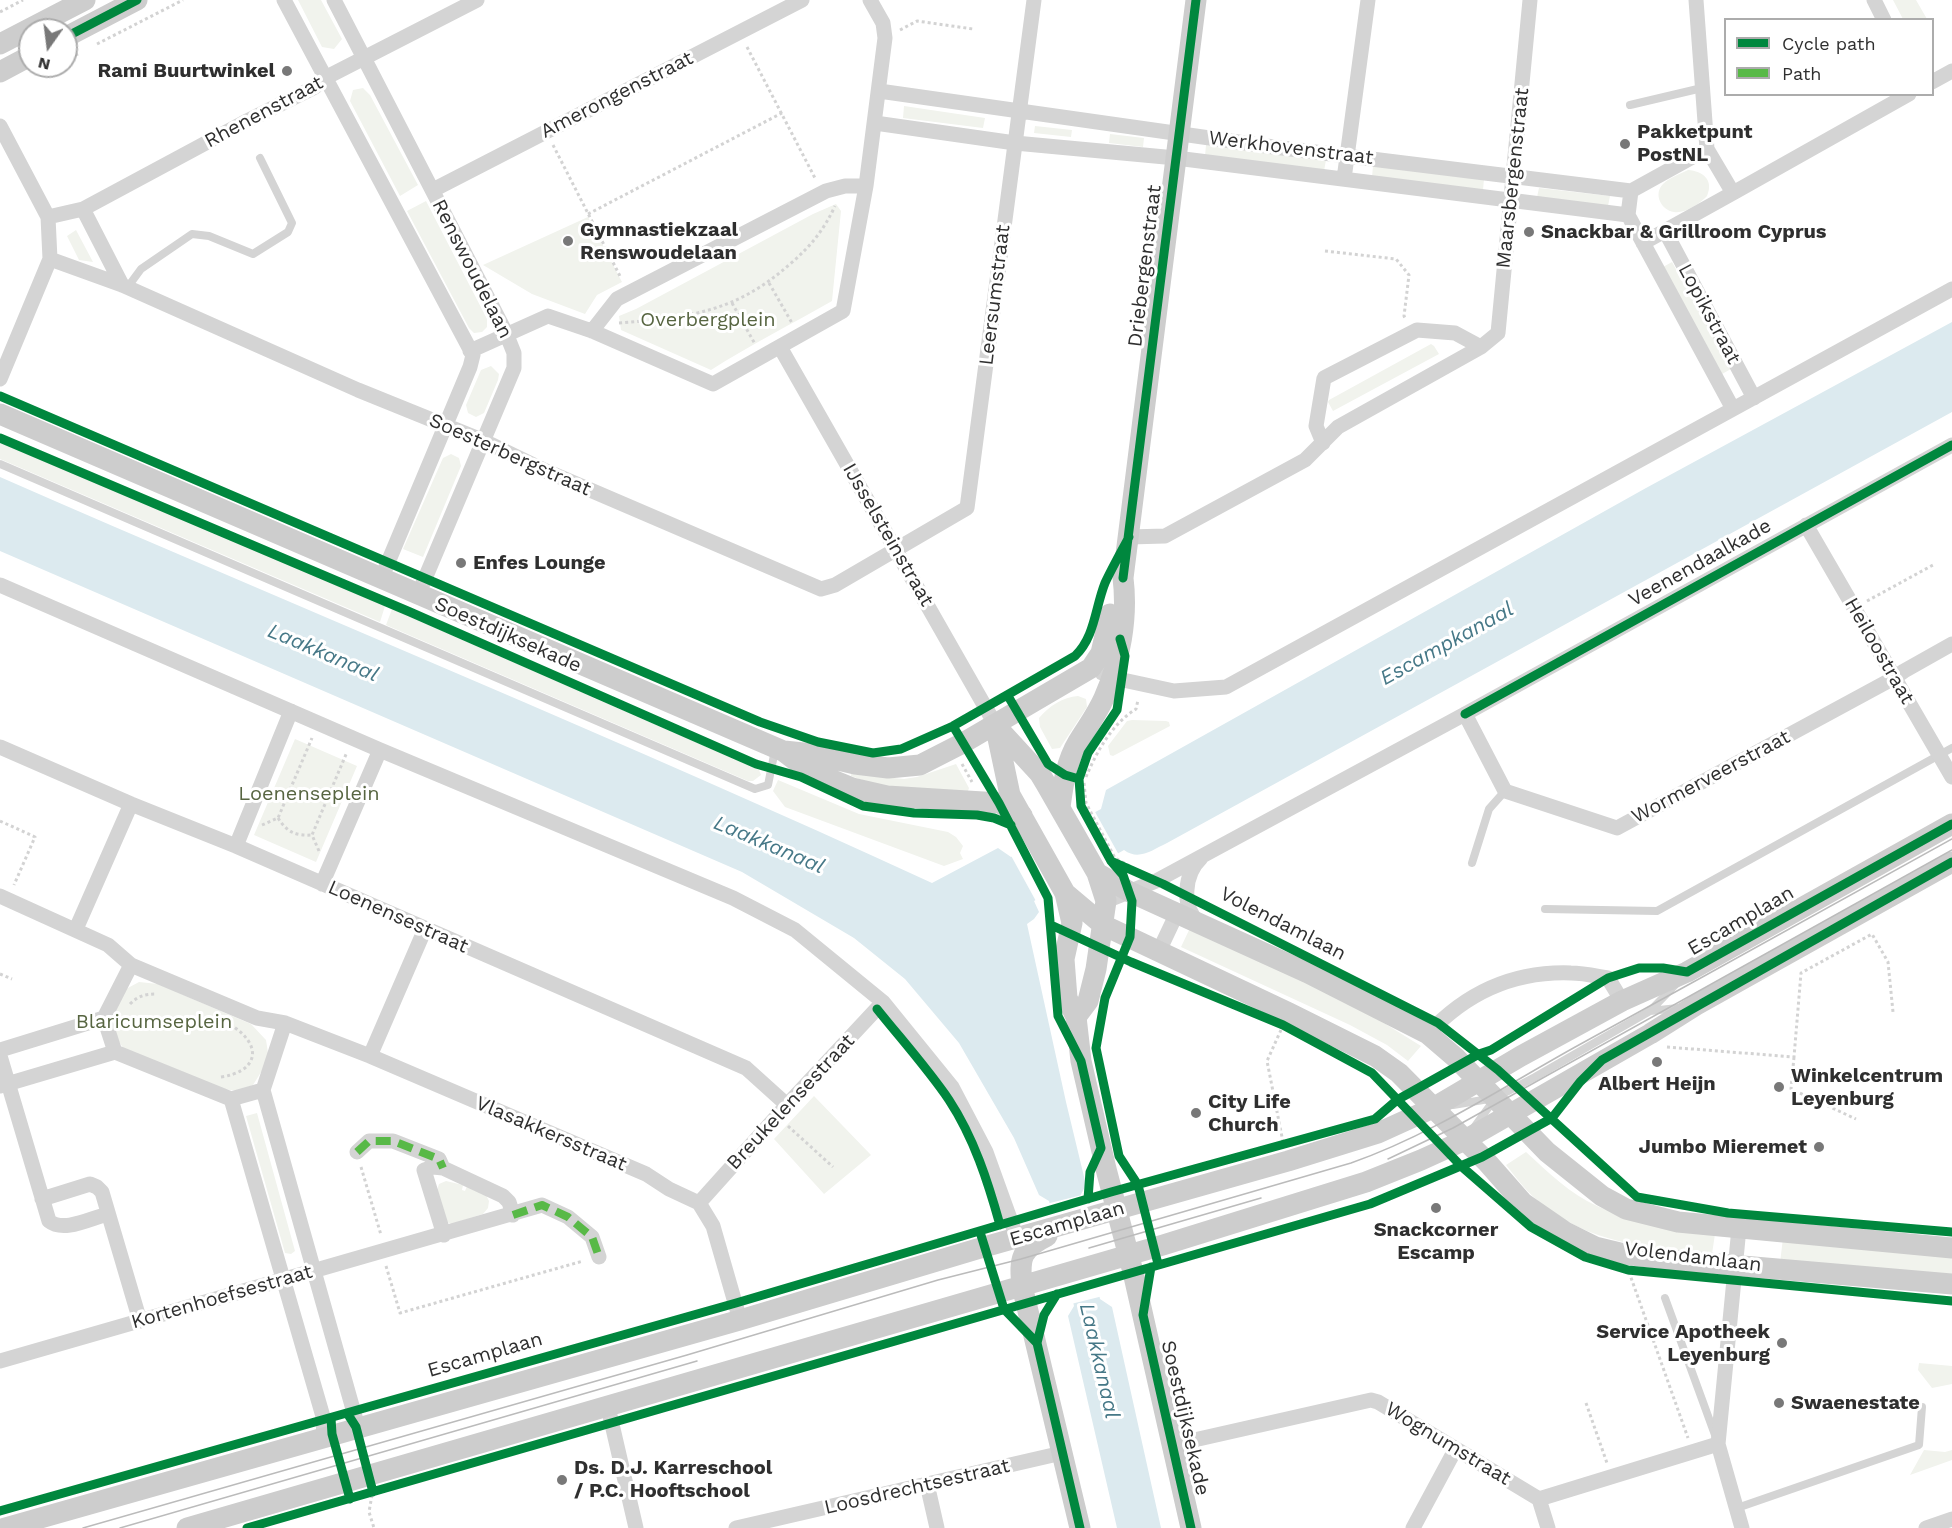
<!DOCTYPE html>
<html>
<head>
<meta charset="utf-8">
<style>
  body { margin:0 }
  #map { position:relative; width:1952px; height:1528px; overflow:hidden; background:#fff; font-family:"Work Sans",sans-serif }
  canvas { display:block }
  .legend { position:absolute; left:1724px; top:18px; width:210px; height:78px; box-sizing:border-box; background:#fff; border:2px solid #acacac; margin:0; padding:8px 10px; list-style:none; font-size:18px; color:#2f2f2f }
  .legend li { display:flex; align-items:center; gap:12px; height:30px }
  .legend b { width:30px; border:2px solid #acacac }
  .north { position:absolute; left:18px; top:18px; width:60px; height:60px; box-sizing:border-box; background:#fff; border:2px solid #acacac; border-radius:50%; rotate:194deg; font-size:16px; font-weight:700; line-height:24px; text-align:center; color:#2f2f2f }
  .north::after { content:''; display:block; margin:auto; width:21px; height:27px; background:#787878; clip-path:polygon(50% 0,100% 100%,50% 72%,0 100%) }
</style>
</head>
<body>
<div id="map">
<canvas width="1952" height="1528"></canvas>
<ul class="legend">
<li><b style="height:8px;background:#00873e"></b>Cycle path</li>
<li><b style="height:8px;background:#58b947"></b>Path</li>
</ul>
<div class="north">N</div>
</div>
<script>
const g = document.querySelector('canvas').getContext('2d');
g.lineJoin = 'round';
function fill(path, color) { g.fillStyle = color; g.fill(path, 'evenodd'); }
function trace(path, color, width, dash) { g.strokeStyle = color; g.lineWidth = width; g.lineCap = dash ? 'butt' : 'round'; g.setLineDash(dash || []); g.stroke(path); }
function label(font, color, halo, rows, align = 'center') {
  g.font = font + ' "Work Sans",sans-serif'; g.lineWidth = 6; g.setLineDash([]); g.textBaseline = 'middle'; g.strokeStyle = halo; g.fillStyle = color; for (const [text, x, y, turn = 0] of rows) {
    g.save(); g.translate(x, y); g.rotate((+turn || 0) * Math.PI / 180); g.textAlign = isNaN(turn) ? turn : align; if (halo) g.strokeText(text, 0, 0); g.fillText(text, 0, 0); g.restore();
  }
}
const green = new Path2D(`
  M298,0H321L342,39L334,49L322,47Z
  M1893,0H1916L1927,19H1903Z
  M363,88L370,95L418,185L400,196L350,101L353,90Z
  M904,106L985,118L983,128L903,118Z
  M1035,126L1072,130L1071,137L1034,133Z
  M1110,134L1144,138L1143,147L1109,143Z
  M1206,145L1326,160L1324,171L1205,156Z
  M1373,166L1484,179L1483,190L1372,177Z
  M1688,170C1703,171 1714,180 1707,196C1700,204 1684,214 1674,212C1661,210 1653,194 1663,184C1669,178 1680,174 1688,170Z
  M1539,188L1610,196L1608,206L1537,197Z
  M426,201L487,319V327L482,332L474,333L469,328L407,211Z
  M836,204L841,211L832,301C792,324 750,345 711,370L621,330L619,316L636,309L813,214Z
  M588,217L622,282L597,295L585,314L532,294L483,265Z
  M76,230L93,262L79,260L67,236Z
  M1672,262L1731,369L1722,374L1663,267Z
  M1431,344L1434,346L1439,354L1333,411L1328,402L1329,400Z
  M491,366L499,374L498,380L484,413L476,417L468,413L466,405L481,370Z
  M0,440L385,606L380,622L0,459Z
  M451,454L459,458L461,466L423,557L403,549L443,458Z
  M392,609L759,770L761,775L753,781H748L386,625Z
  M1078,696L1086,699L1087,707L1060,748L1052,749L1040,727L1039,718C1049,706 1063,697 1078,696Z
  M1132,720L1166,721L1169,722L1170,726L1113,756L1110,755L1108,746L1127,721Z
  M295,739L357,766L316,862L254,835Z
  M956,764L969,788L968,791C926,791 891,791 851,776V774L904,779L917,777Z
  M778,780L859,814L948,832L956,837L963,846L960,853L963,859L944,866L785,807L773,791Z
  M1190,928L1355,1005L1421,1046L1408,1061L1387,1045L1350,1025L1181,947Z
  M139,982L158,984L251,1024L266,1040L268,1053L263,1069L253,1085L239,1091L222,1089L124,1049L112,1032L108,1018L126,989Z
  M814,1096L871,1155L824,1194L774,1139Z
  M257,1113L295,1251L291,1254L285,1253L246,1116Z
  M1526,1152C1548,1172 1570,1194 1597,1206C1634,1223 1674,1228 1715,1234L1712,1254C1646,1246 1590,1246 1536,1199C1525,1190 1515,1176 1506,1165Z
  M446,1181L463,1185L462,1190L465,1191L467,1186L486,1195L489,1201L488,1208L483,1214L451,1224L447,1222L437,1190L439,1184Z
  M1783,1238L1952,1254V1277L1780,1263Z
  M1919,1363L1952,1366V1384L1932,1388L1918,1370Z
  M1924,1450L1945,1452L1952,1450V1460L1910,1475Z`);
const water = new Path2D(`
  M1952,322V412L1167,843C1152,850 1139,861 1124,850L1034,901L1039,912L1034,919L1027,924L1066,1102L1086,1185L1079,1198L1100,1299L1112,1307L1161,1528H1117L1068,1316L1074,1306L1049,1201L1039,1195L1014,1138L959,1043L905,979L854,938L742,872L0,551V477C311,613 624,741 932,883L998,848L1011,857L1101,809L1106,790L1646,488Z`);
const pier = new Path2D(`
  M1094,810L1119,855L1037,903L1009,852L1011,854Z
  M1082,1195L1103,1296L1071,1304L1046,1204Z`);
const path = new Path2D(`
  M0,12L23,0
  M900,30L917,21L973,29
  M97,44L183,0
  M747,47L816,180
  M66,60L78,54
  M41,73L55,66
  M553,145L621,278
  M588,214L782,113
  M1325,251L1396,259L1409,275L1404,316L1406,320
  M769,283L792,323
  M732,303L755,344
  M619,323C689,317 735,313 790,264C810,247 824,230 835,206
  M1867,601L1933,565
  M962,764L972,782
  M1086,777C1097,751 1112,724 1136,709L1138,700
  M1084,783L1086,803L1115,858L1137,870
  M278,818C287,832 295,836 312,835
  M0,821L35,837L14,885
  M262,825L278,818L312,738
  M319,851L312,835L347,752
  M0,974L12,979
  M130,1004C138,996 145,994 156,994
  M1281,1030L1267,1061L1283,1142
  M1667,1047L1794,1057L1801,973L1872,934L1888,962L1893,1012
  M1794,1057L1791,1089L1856,1119
  M221,1077C256,1072 264,1048 234,1027
  M788,1126L833,1167
  M361,1167L381,1235
  M386,1266L400,1313L583,1261
  M1629,1272L1688,1438
  M1586,1403L1607,1463
  M372,1495L369,1512L374,1528`);
const lane = new Path2D(`
  M1630,105L1702,88
  M127,288L141,269L192,234L209,236L253,254L288,232L292,223L260,158
  M0,464L755,789L768,785L775,750
  M1472,863L1489,809L1505,791
  M1545,909L1657,911L1952,748
  M1650,1011L1678,1008
  M1453,1105L1495,1098L1535,1077L1650,1011L1676,984
  M1475,1126L1494,1100
  M1665,1298L1715,1435
  M1737,1508L1919,1445L1922,1407`);
const street = new Path2D(`
  M284,0L473,355L470,367L381,579
  M334,0L506,333L514,353V368L418,595
  M1696,0L1707,149
  M1874,0L1884,20
  M1932,82L1952,71
  M879,91L1266,146L1631,191
  M875,123L1015,143L1176,158L1628,215
  M0,126L48,217L50,259L0,379
  M1344,179L1368,0
  M433,190L802,0
  M1631,191L1628,215L1733,409
  M1631,191L1707,149L1733,193L1643,243
  M1733,193L1909,94
  M83,209L122,285
  M48,217L83,209L243,123L315,87L325,78L477,0
  M1665,231L1754,398
  M50,259L122,285L358,390L484,441L546,471L821,589L835,585L967,508L1034,0
  M592,331L617,299L826,191L845,186H866
  M780,347L995,724
  M470,351L548,316L592,331L713,384L843,311L866,186L885,38L883,23L870,0
  M1323,443L1316,426L1324,378L1417,330L1455,333L1481,347
  M1806,525L1952,777
  M1129,537L1165,536L1305,460L1338,427L1481,347L1498,333L1530,0
  M0,585L380,750L733,898L795,930L883,1002L952,1087L986,1152L1017,1238
  M1102,673L1123,680L1174,691L1226,687L1952,289
  M1465,714L1505,791L1617,828L1894,678L1904,671L1952,644
  M0,747L131,804L236,846L746,1068L787,1105
  M236,846L291,711
  M322,884L380,750
  M0,896L108,945L131,965L257,1018L285,1023L370,1056L646,1174L669,1189L699,1203L713,1226L740,1320
  M1106,901L1156,881L1465,714L1952,445
  M1199,923C1181,907 1184,874 1201,858
  M76,929L131,804
  M1159,951L1177,913
  M131,965L104,1018L115,1052L231,1099L263,1090L285,1023
  M1428,1034C1467,992 1514,971 1571,973C1583,973 1596,976 1608,978L1622,1001
  M0,1050L104,1018
  M0,1056L49,1221C64,1233 91,1218 108,1214
  M370,1056L425,929
  M0,1086L115,1052
  M263,1090L358,1427
  M231,1099L324,1420L323,1437
  M357,1152L369,1141H393L439,1159L443,1168
  M42,1199L90,1184L97,1187L102,1192L140,1321
  M699,1203L787,1105L883,1002
  M1739,1228L1718,1444L1742,1528
  M444,1235L424,1170L433,1167L443,1168L503,1196L509,1202L513,1215
  M0,1361L542,1205L568,1217L592,1237L599,1257
  M608,1407L636,1528
  M1172,1445L1371,1400L1378,1402L1539,1499L1718,1444
  M927,1484L937,1528
  M1539,1499L1548,1528
  M736,1528L1062,1453
  M1413,1528L1455,1450
  M1926,1528L1952,1519`);
const secondary = new Path2D(`
  M66,37L137,0
  M0,44L85,0
  M0,72L30,56
  M0,414L783,751L808,770L852,788L887,796L999,803L1022,815
  M995,724L1010,795L1065,893L1072,923L1064,959L1067,998L1076,1017L1081,1061L1106,1169L1133,1272L1191,1528
  M995,725L1040,774L1046,784L1097,873L1106,901L1096,969L1088,1001L1076,1017
  M784,751L813,754L855,764L888,768L920,765L963,743L1091,668L1101,653L1110,614
  M1060,807C1063,785 1066,762 1078,742C1087,727 1097,714 1104,698C1120,662 1128,617 1123,578L1196,0
  M1097,873L1130,892L1308,973L1428,1034L1456,1058L1547,1152L1602,1196L1626,1209L1678,1222L1952,1248
  M1065,893L1103,925L1289,1013L1375,1056L1399,1073L1487,1162L1523,1203L1565,1232L1595,1247L1624,1254L1673,1260L1952,1284
  M1047,1236C1021,1249 1019,1258 1022,1286L1080,1528
  M5,1528L740,1320L977,1249L1288,1161L1378,1133L1433,1108L1521,1056L1622,1001L1687,972L1952,824
  M187,1528L1163,1245L1366,1182L1421,1160L1465,1140L1650,1034L1696,1005L1952,862`);
const tram = new Path2D(`
  M1388,1159L1453,1128L1952,850
  M1089,1248L1261,1198
  M83,1528L687,1355L938,1280L1021,1259L1351,1163C1431,1135 1503,1087 1577,1046C1702,977 1827,909 1952,839
  M120,1528L697,1361`);
const quiet = new Path2D(`
  M357,1152L369,1141H393L439,1159L443,1168
  M513,1215L542,1205L568,1217L592,1237L599,1257`);
const cycleway = new Path2D(`
  M66,37L137,0
  M0,396L760,722L818,742L873,753L901,749L953,726L1075,656C1095,637 1095,608 1105,583C1112,568 1121,552 1129,537
  M0,438L410,612L756,764L801,777L863,806L914,813L977,815L994,818L1011,825
  M1123,578L1196,0
  M1120,639L1125,656L1117,710L1088,753L1079,779L1081,806L1111,861L1123,875L1132,901L1130,937L1105,998L1096,1048L1119,1156L1138,1185L1158,1264
  M1008,696L1048,764L1065,775L1079,779
  M1465,714L1952,445
  M953,726L999,803L1048,898L1058,1016L1081,1061L1101,1148L1090,1172L1088,1199
  M1111,861L1163,884L1438,1023L1498,1070L1637,1197L1728,1213L1952,1232
  M1051,925L1131,962L1283,1025L1372,1073L1461,1166L1531,1227L1585,1257L1628,1270L1952,1301
  M877,1009C901,1039 928,1069 949,1100C974,1138 988,1182 1000,1225
  M980,1232L1004,1309L1037,1343
  M1151,1267L1143,1315L1191,1528
  M1057,1294L1044,1315L1037,1343L1080,1528
  M347,1413L356,1427L373,1492
  M331,1418L332,1434L350,1499
  M0,1511L736,1303L1111,1192L1375,1119L1397,1100L1479,1054L1491,1050L1608,978L1639,968H1663L1687,972L1952,824
  M247,1528L1370,1204L1482,1157L1552,1118L1580,1082L1602,1060L1952,862`);
const markers = [
  [287,71,6,"#787878"],
  [1625,144,6,"#787878"],
  [1529,232,6,"#787878"],
  [568,241,6,"#787878"],
  [461,563,6,"#787878"],
  [1657,1062,6,"#787878"],
  [1779,1087,6,"#787878"],
  [1196,1113,6,"#787878"],
  [1819,1147,6,"#787878"],
  [1436,1208,6,"#787878"],
  [1782,1343,6,"#787878"],
  [1779,1403,6,"#787878"],
  [562,1480,6,"#787878"]
];
const poiNames = [
  ["Rami Buurtwinkel",275,71,"right"],
  ["Pakketpunt",1637,132],
  ["PostNL",1637,155],
  ["Gymnastiekzaal",580,230],
  ["Renswoudelaan",580,253],
  ["Snackbar & Grillroom Cyprus",1541,232],
  ["Enfes Lounge",473,563],
  ["Winkelcentrum",1791,1076],
  ["Leyenburg",1791,1099],
  ["Albert Heijn",1657,1084,"center"],
  ["City Life",1208,1102],
  ["Church",1208,1125],
  ["Jumbo Mieremet",1807,1147,"right"],
  ["Snackcorner",1436,1230,"center"],
  ["Escamp",1436,1253,"center"],
  ["Service Apotheek",1770,1332,"right"],
  ["Leyenburg",1770,1355,"right"],
  ["Swaenestate",1791,1403],
  ["Ds. D.J. Karreschool",574,1468],
  ["/ P.C. Hooftschool",574,1491]
];
const streetNames = [
  ["Amerongenstraat",617,95,-27],
  ["Rhenenstraat",264,112,-28],
  ["Werkhovenstraat",1291,148,7],
  ["Maarsbergenstraat",1513,178,-84],
  ["Driebergenstraat",1145,266,-83],
  ["Renswoudelaan",472,269,63],
  ["Leersumstraat",995,295,-83],
  ["Lopikstraat",1709,314,62],
  ["Soesterbergstraat",510,455,24],
  ["IJsselsteinstraat",888,535,60],
  ["Veenendaalkade",1700,563,-29],
  ["Soestdijksekade",508,635,24],
  ["Heiloostraat",1879,651,60],
  ["Wormerveerstraat",1711,777,-28],
  ["Loenensestraat",398,917,24],
  ["Escamplaan",1741,921,-30],
  ["Volendamlaan",1283,924,27],
  ["Breukelensestraat",791,1102,-47],
  ["Vlasakkersstraat",551,1134,23],
  ["Escamplaan",1067,1224,-16],
  ["Volendamlaan",1693,1257,7],
  ["Kortenhoefsestraat",222,1297,-16],
  ["Escamplaan",485,1355,-16],
  ["Soestdijksekade",1185,1418,77],
  ["Wognumstraat",1448,1444,31],
  ["Loosdrechtsestraat",917,1487,-13]
];
const parkNames = [
  ["Overbergplein",708,320],
  ["Loenenseplein",309,794],
  ["Blaricumseplein",154,1022]
];
const waterNames = [
  ["Escampkanaal",1447,644,-29],
  ["Laakkanaal",323,653,23],
  ["Laakkanaal",769,845,23],
  ["Laakkanaal",1099,1361,77]
];
fill(green, '#f1f3ed');
fill(water, '#dceaef');
fill(pier, '#fff');
trace(path, '#d3d3d3', 3, [3, 3]);
trace(lane, '#d4d4d4', 8);
trace(street, '#d4d4d4', 15);
trace(secondary, '#cdcdcd', 21);
trace(tram, '#bbb', 1.5);
trace(quiet, '#58b947', 8, [15, 8]);
trace(cycleway, '#00873e', 9);
for (const [x, y, r, color] of markers) { const dot = new Path2D(); dot.arc(x, y, r, 0, 2 * Math.PI); g.fillStyle = color; g.fill(dot); trace(dot, '#fff', 2); }
label('bold 20px', '#2f2f2f', '#fff', poiNames, 'left');
label('20px', '#2f2f2f', '#fff', streetNames);
label('20px', '#576541', '#fff', parkNames);
label('italic 21px', '#467887', '#fff', waterNames);
</script>
</body>
</html>
